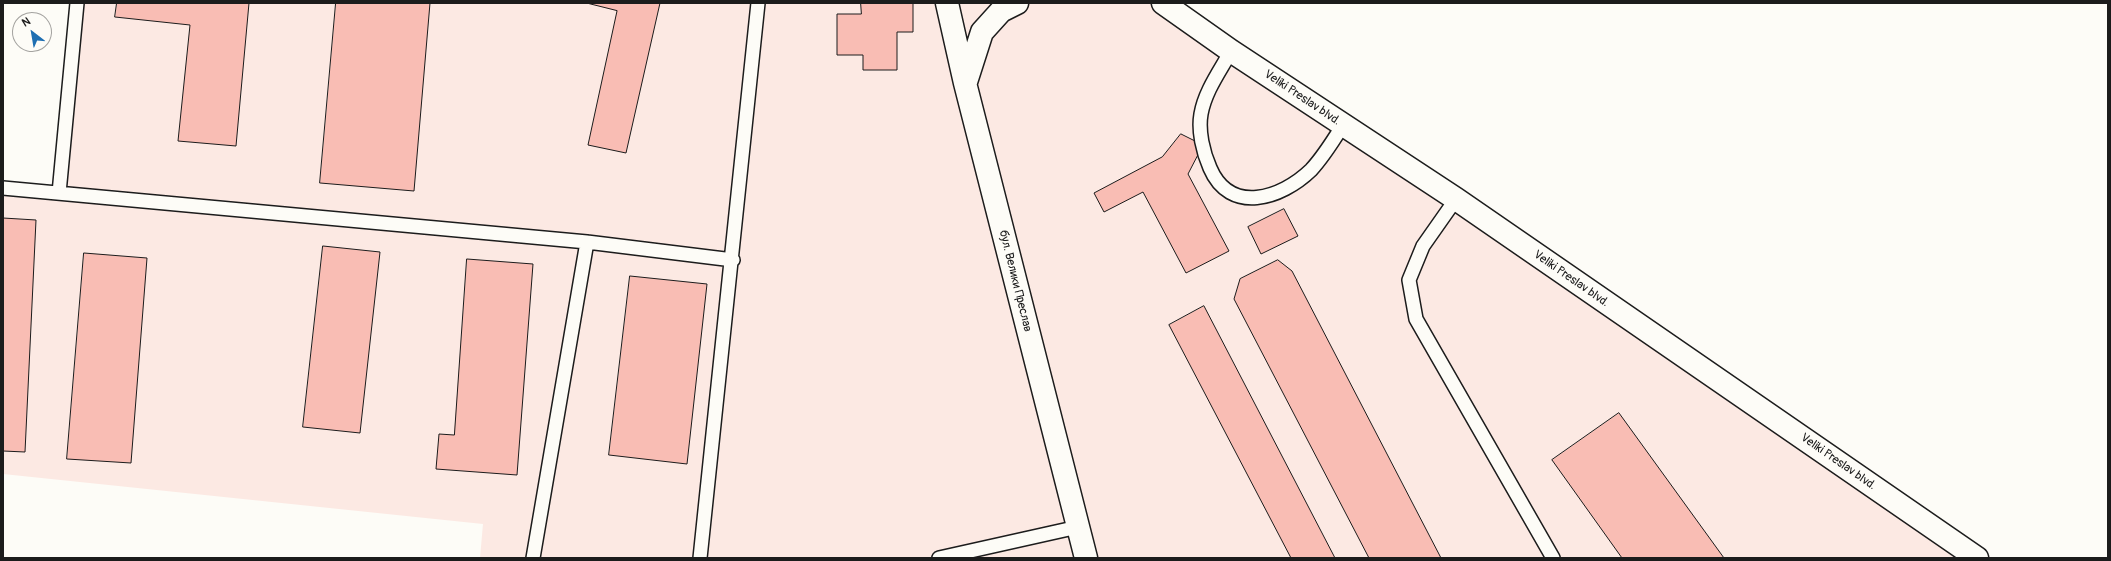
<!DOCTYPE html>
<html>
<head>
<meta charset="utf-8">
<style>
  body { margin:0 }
  #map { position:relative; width:2111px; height:561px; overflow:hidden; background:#fdfcf7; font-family:Pangolin,sans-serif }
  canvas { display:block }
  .frame { position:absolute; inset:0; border:4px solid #1c1c1c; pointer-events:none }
  .north { position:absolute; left:12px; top:12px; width:40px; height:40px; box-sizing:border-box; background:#fdfcf7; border:1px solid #a3a29f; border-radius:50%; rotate:329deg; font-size:11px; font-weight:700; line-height:16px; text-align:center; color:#1c1c1c }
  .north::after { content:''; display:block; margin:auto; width:14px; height:18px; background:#1f6fb2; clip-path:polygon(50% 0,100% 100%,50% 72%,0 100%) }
</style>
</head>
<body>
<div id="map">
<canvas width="2111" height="561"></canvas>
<div class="frame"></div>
<div class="north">N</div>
</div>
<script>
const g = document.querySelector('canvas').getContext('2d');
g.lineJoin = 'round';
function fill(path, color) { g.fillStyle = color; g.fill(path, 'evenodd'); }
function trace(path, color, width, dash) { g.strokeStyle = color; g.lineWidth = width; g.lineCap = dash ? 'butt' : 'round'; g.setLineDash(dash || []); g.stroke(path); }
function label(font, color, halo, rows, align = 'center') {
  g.font = font + ' Pangolin,sans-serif'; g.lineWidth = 3; g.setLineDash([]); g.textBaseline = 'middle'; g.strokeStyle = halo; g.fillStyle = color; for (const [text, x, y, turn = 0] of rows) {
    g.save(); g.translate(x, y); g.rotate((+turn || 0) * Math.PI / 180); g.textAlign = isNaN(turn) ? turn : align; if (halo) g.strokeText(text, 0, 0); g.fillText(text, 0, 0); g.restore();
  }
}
const built = new Path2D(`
  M77,3H1163L1976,558H480L483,524L3,474V188L59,193Z`);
const building = new Path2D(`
  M117,3H249L236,146L178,141L190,25L115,17Z
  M336,3H430L414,191L320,183Z
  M587,3H660L626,153L588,145L617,11Z
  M861,3H913V32H897V70H863V55H837V14H861Z
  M1181,134L1203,145L1188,174L1229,251L1186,273L1143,192L1104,212L1094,193L1162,157Z
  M1284,209L1298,236L1261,254L1248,227Z
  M3,218L36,220L25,452L3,451Z
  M323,246L380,252L360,433L303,427Z
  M84,253L147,258L131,463L67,459Z
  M467,259L533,264L517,475L436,469L439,434L454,435Z
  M1278,260L1292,271L1441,558H1369L1234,299L1240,279Z
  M630,276L707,284L687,464L609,455Z
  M1204,306L1335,558H1291L1169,325Z
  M1619,413L1724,558H1622L1552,460Z`);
const lane = new Path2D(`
  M1231,51C1220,71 1205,91 1201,114C1198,131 1203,152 1210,168C1230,215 1281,199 1311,170C1324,156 1333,141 1343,125
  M3,188L587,242L733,260
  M59,193L77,3
  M1456,199L1423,246L1409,280L1416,319L1553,558
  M533,558L587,242
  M700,558L758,3
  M939,558L1078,527`);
const street = new Path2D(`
  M947,3L965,83L1086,558
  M966,82L982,32L1001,11L1017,3`);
const secondary = new Path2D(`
  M1163,3L1231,51L1456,199L1977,558`);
const streetNames = [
  ["Veliki Preslav blvd.",1302,98,34],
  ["Veliki Preslav blvd.",1571,279,35],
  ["бул. Велики Преслав",1015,281,76],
  ["Veliki Preslav blvd.",1838,462,35]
];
fill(built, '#fce9e3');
fill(building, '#f9bdb4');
trace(building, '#1c1c1c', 1);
trace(lane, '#1c1c1c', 16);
trace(street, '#1c1c1c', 25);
trace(secondary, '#1c1c1c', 25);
trace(lane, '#fdfcf7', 13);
trace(street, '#fdfcf7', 22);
trace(secondary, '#fdfcf7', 22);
label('12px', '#1c1c1c', '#fdfcf7', streetNames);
</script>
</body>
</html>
